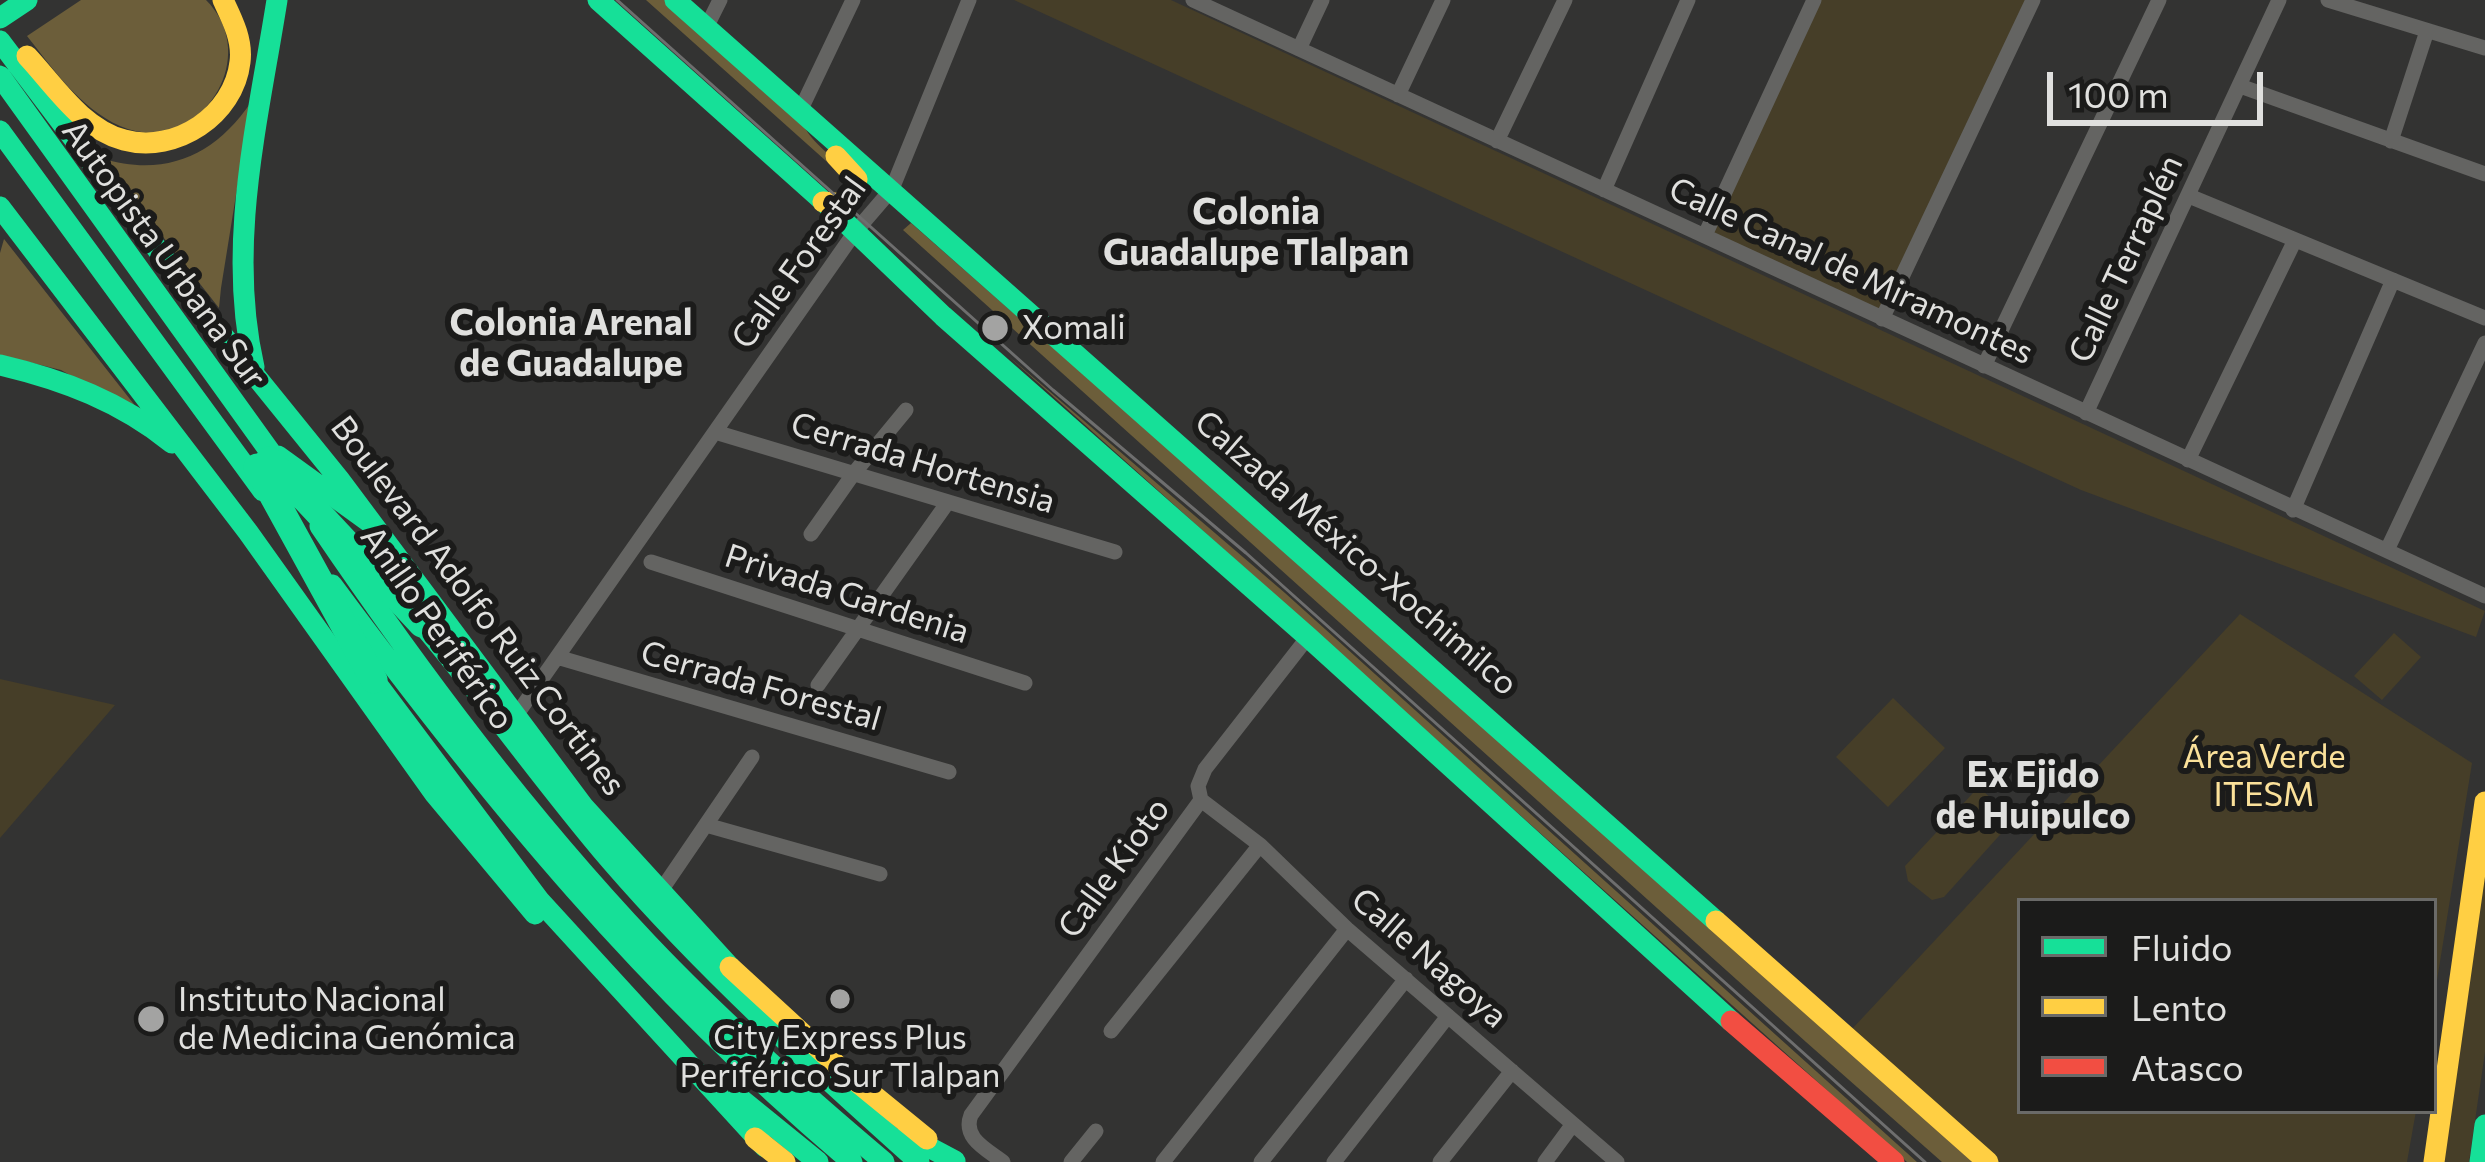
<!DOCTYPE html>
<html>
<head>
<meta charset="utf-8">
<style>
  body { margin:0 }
  #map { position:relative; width:2485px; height:1162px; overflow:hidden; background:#333332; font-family:Commissioner,sans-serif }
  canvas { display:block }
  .legend { position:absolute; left:2017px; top:898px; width:420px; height:216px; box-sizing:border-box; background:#1b1b1a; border:3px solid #6a6a68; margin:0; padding:15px 21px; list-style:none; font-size:36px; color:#e0e0de }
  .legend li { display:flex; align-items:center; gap:24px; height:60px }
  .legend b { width:60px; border:3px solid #6a6a68 }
  .scale { position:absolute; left:2047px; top:72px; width:216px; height:54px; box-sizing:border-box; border:6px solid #e0e0de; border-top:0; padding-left:15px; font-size:36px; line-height:42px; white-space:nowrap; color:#e0e0de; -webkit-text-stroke:9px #1b1b1a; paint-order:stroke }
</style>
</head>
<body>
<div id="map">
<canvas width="2485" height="1162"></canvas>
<ul class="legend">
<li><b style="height:15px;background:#16e098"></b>Fluido</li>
<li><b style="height:15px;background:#ffcf43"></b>Lento</li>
<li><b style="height:15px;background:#f24e42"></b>Atasco</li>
</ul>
<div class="scale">100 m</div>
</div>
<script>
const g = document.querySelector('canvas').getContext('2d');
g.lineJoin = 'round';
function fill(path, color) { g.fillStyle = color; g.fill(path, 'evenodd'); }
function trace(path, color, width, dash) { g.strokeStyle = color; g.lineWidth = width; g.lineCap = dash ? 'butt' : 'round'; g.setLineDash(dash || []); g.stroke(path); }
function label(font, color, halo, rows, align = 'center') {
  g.font = font + ' Commissioner,sans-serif'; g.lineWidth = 12; g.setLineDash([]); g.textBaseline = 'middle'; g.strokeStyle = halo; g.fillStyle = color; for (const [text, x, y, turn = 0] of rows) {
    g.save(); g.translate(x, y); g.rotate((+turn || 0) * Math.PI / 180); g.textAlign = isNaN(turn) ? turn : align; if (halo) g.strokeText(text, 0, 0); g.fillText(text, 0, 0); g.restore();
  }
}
const green = new Path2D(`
  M1014,0H1171L2485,611L2476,637L2081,490Z
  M1820,0H2026L1880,312L1710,232Z
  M2240,614L2472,763L2434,999V901H2020V1111H2416L2407,1162H2000L1852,1029Z
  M2394,633L2421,657L2382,700L2354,676Z
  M0,679L115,705L0,838Z
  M1893,698L1945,748L1888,807L1836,757Z
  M1984,792L2006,811L2007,827L1944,897L1932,900L1908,881L1905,866L1973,793Z
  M2485,830V1052L2469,1162H2441Z`);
const forest = new Path2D(`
  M81,0H206C265,59 196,159 120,126C80,108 53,69 27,36Z
  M646,0H674L803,125C816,149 843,161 854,186Z
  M251,102L221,288L219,308L101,158C164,178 215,156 251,102Z
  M911,223L1011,311L1029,322L1977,1162H1942L1806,1042L903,230Z
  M4,239L144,417L61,370L0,355V253Z
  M1007,355L1285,593L1917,1162H1907Z`);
const street = new Path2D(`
  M1193,0L2485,596
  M2328,0L2485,48
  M706,28L720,0
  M1299,49L1322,0
  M2240,86L2485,174
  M1398,95L1443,0
  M801,109L853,0
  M1497,141L1565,0
  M2391,141L2427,31
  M1604,190L1688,0
  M2189,196L2485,318
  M1705,235L1814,0
  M1882,319L2033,0
  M1984,366L2159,0
  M2086,413L2279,0
  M715,432L1115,552
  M2188,460L2295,240
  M2293,510L2393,280
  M811,534L854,473L906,410
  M2388,548L2485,343
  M651,562L1025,683
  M557,657L949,772
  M818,685L948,502
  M515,717L855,232L892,189L969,0
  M1201,800L1260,845L1347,929L1617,1162
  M706,825L880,874
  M660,892L752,757
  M1111,1031L1260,845
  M1003,1162C986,1149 962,1138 971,1115L1201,800L1198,786L1205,769L1308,637
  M1071,1162L1096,1131
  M1163,1162L1347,929
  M1261,1162L1406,979
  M1334,1162L1448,1016
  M1440,1162L1512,1071
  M1545,1162L1573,1124`);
const fast = new Path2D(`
  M598,0L823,201L943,316L1308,637L1731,1021
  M675,0L1716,921
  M0,18L27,0
  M0,41L216,327L339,479L583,806L730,967
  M0,76L286,474
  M0,131L263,491
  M0,207L248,532L434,793L535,914
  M0,365C64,380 121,402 172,443
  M254,367C226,245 258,121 277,0
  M278,456L372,524
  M320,526C420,673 526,815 648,944C722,1022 802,1093 884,1162
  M332,585C492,801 646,988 852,1162
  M422,624C487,701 545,784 611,861C705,970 812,1066 919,1162
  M374,680L539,900L765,1147
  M738,1097L818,1162
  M906,1135L955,1161
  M2480,1162L2485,1125`);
const slow = new Path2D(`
  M27,56C55,86 82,129 124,140C176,154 234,115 240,62C243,40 232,19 223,0
  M823,202L844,204L854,196L857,179L836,156
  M1716,921L1988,1162
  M730,967L840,1068L927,1139
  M755,1138L785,1162
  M2434,1162L2485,802`);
const jam = new Path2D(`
  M1731,1021L1894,1162`);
const tram = new Path2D(`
  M617,0L1053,390L1246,553L1925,1162`);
const fastBridge = new Path2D(`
  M269,460L422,624
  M257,467L374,680`);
const markers = [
  [995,328,15,"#a3a3a2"],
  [840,999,12,"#a3a3a2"],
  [151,1019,15,"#a3a3a2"]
];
const streetNames = [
  ["Autopista Urbana Sur",164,254,54],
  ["Calle Terraplén",2126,259,-65],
  ["Calle Forestal",799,263,-54],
  ["Calle Canal de Miramontes",1851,271,25],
  ["Cerrada Hortensia",923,463,17],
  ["Calzada México-Xochimilco",1356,553,41],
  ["Privada Gardenia",847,594,18],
  ["Boulevard Adolfo Ruiz Cortines",478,606,53],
  ["Anillo Periférico",437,628,55],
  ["Cerrada Forestal",761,686,16],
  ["Calle Kioto",1114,868,-54],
  ["Calle Nagoya",1429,958,41]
];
const poiNames = [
  ["Xomali",1022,328],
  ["Instituto Nacional",178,1000],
  ["de Medicina Genómica",178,1038],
  ["City Express Plus",840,1038,"center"],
  ["Periférico Sur Tlalpan",840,1076,"center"]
];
const parkNames = [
  ["Área Verde",2264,757],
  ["ITESM",2264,795]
];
const neighbourhoodNames = [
  ["Colonia",1256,212],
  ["Guadalupe Tlalpan",1256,253],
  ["Colonia Arenal",571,323],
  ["de Guadalupe",571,364],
  ["Ex Ejido",2033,775],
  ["de Huipulco",2033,816]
];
fill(green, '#463e28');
fill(forest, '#6c5e3a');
trace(street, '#646462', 15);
trace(fast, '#16e098', 21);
trace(slow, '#ffcf43', 21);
trace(jam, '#f24e42', 21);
trace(tram, '#6e6e6e', 3);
trace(fastBridge, '#16e098', 27);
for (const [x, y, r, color] of markers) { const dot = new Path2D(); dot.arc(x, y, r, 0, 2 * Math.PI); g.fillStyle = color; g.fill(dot); trace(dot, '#1b1b1a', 4.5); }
label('33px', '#e0e0de', '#1b1b1a', streetNames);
label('33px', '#e0e0de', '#1b1b1a', poiNames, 'left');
label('33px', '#fbe19a', '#1b1b1a', parkNames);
label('bold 36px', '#e0e0de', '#1b1b1a', neighbourhoodNames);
</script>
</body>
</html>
